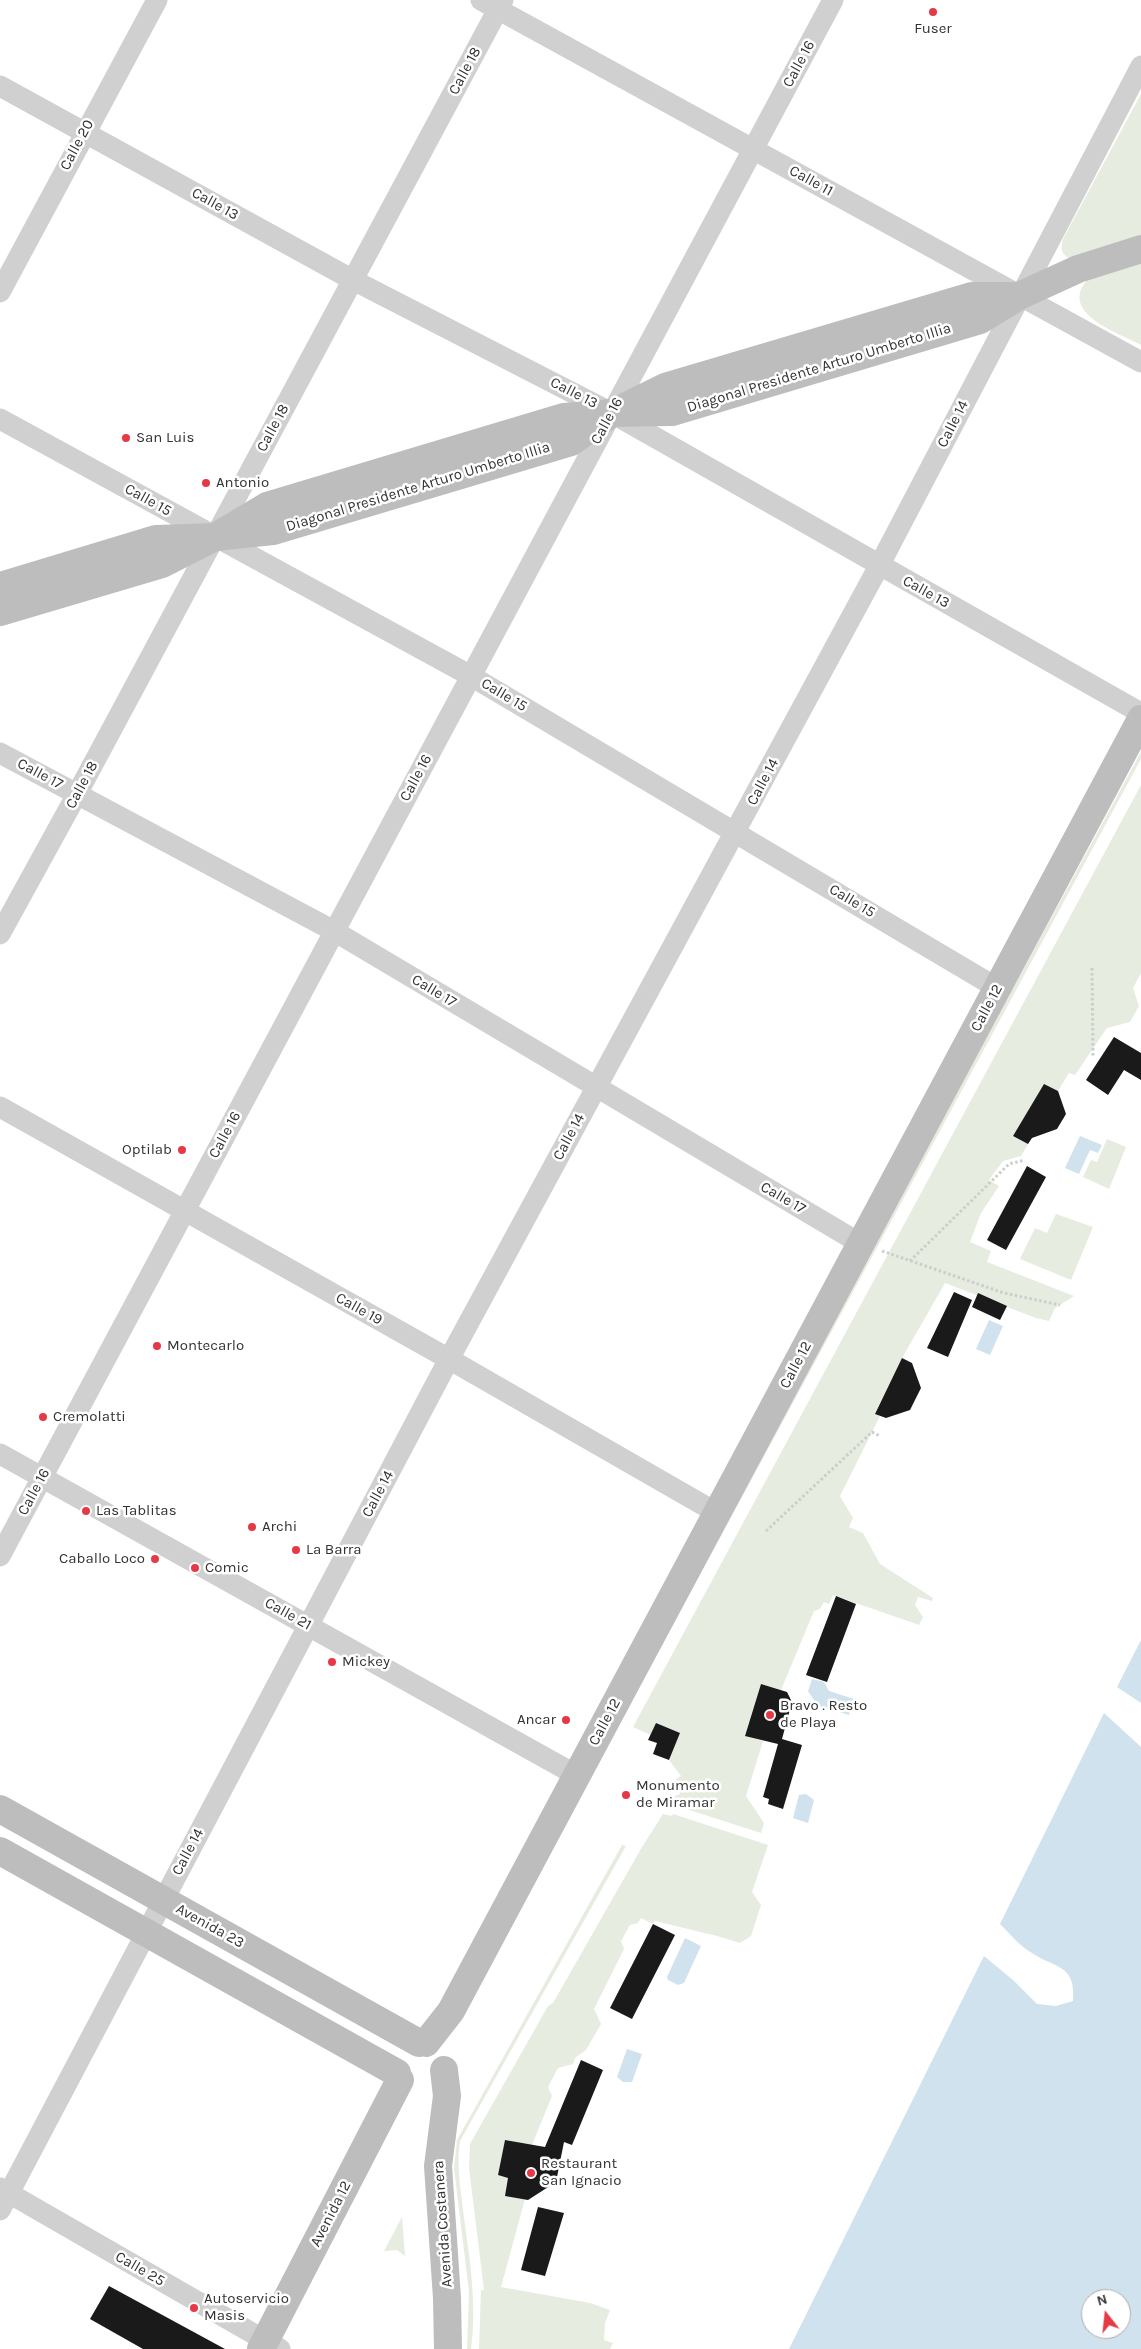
<!DOCTYPE html>
<html>
<head>
<meta charset="utf-8">
<style>
  body { margin:0 }
  #map { position:relative; width:1141px; height:2349px; overflow:hidden; background:#fff; font-family:Karla,sans-serif }
  canvas { display:block }
  .north { position:absolute; left:1081px; top:2289px; width:50px; height:50px; box-sizing:border-box; background:#fff; border:1px solid #adadad; border-radius:50%; rotate:344deg; font-size:14px; font-weight:700; line-height:20px; text-align:center; color:#333 }
  .north::after { content:''; display:block; margin:auto; width:18px; height:22px; background:#e63946; clip-path:polygon(50% 0,100% 100%,50% 72%,0 100%) }
</style>
</head>
<body>
<div id="map">
<canvas width="1141" height="2349"></canvas>
<div class="north">N</div>
</div>
<script>
const g = document.querySelector('canvas').getContext('2d');
g.lineJoin = 'round';
function fill(path, color) { g.fillStyle = color; g.fill(path, 'evenodd'); }
function trace(path, color, width, dash) { g.strokeStyle = color; g.lineWidth = width; g.lineCap = dash ? 'butt' : 'round'; g.setLineDash(dash || []); g.stroke(path); }
function label(font, color, halo, rows, align = 'center') {
  g.font = font + ' Karla,sans-serif'; g.lineWidth = 5; g.setLineDash([]); g.textBaseline = 'middle'; g.strokeStyle = halo; g.fillStyle = color; for (const [text, x, y, turn = 0] of rows) {
    g.save(); g.translate(x, y); g.rotate((+turn || 0) * Math.PI / 180); g.textAlign = isNaN(turn) ? turn : align; if (halo) g.strokeText(text, 0, 0); g.fillText(text, 0, 0); g.restore();
  }
}
const green = new Path2D(`
  M1141,94V240L1070,259C1061,254 1060,248 1063,239Z
  M1141,260V345C1119,333 1057,313 1088,279Z
  M1141,752V759L621,1721L581,1787Z
  M1141,785V973L1133,988L1139,1006L1130,1022L1107,1028L1075,1075L1069,1073L1058,1091L1044,1085L1013,1136L1028,1144L1021,1156L1003,1161L989,1180L999,1186L981,1213L970,1242L991,1251L987,1262L1074,1296L1055,1308L1049,1321L1036,1318L945,1283L902,1358L875,1413L880,1416L840,1496L853,1518L849,1527L863,1533L880,1564L933,1598L932,1601L918,1597L915,1605L923,1617L919,1625L833,1595L829,1604L824,1602L820,1609L814,1611L781,1690L761,1684L745,1735L763,1741L746,1796L764,1823L761,1833L674,1805L675,1796L680,1794L676,1779L681,1776L669,1760L680,1733L656,1723L651,1735L633,1727Z
  M1107,1139L1126,1147L1109,1189L1083,1177L1091,1160L1097,1162Z
  M1056,1214L1093,1227L1071,1280L1020,1259L1035,1228L1047,1233Z
  M663,1814L672,1816L673,1814L768,1845L752,1892L761,1905L751,1936L740,1943L717,1936L655,1921L653,1924L641,1918L638,1923L630,1925L621,1941L624,1949L594,2009L601,2024L586,2050L575,2058L573,2064L558,2068L548,2087L552,2096L532,2145L505,2140L498,2175L508,2178L525,2199L501,2287L590,2303L610,2310L605,2323L604,2340L613,2343L610,2349H479L481,2290H484L469,2168L470,2144L548,2006L553,2003L642,1847Z
  M622,1845L626,1846L460,2141C456,2166 461,2192 464,2218C470,2261 477,2305 471,2349H467L469,2291L454,2168L457,2140Z
  M402,2217L405,2256L397,2250L384,2251Z`);
const water = new Path2D(`
  M1080,1136L1102,1145L1098,1153L1090,1150L1079,1174L1065,1168Z
  M989,1320L1003,1326L990,1355L976,1349Z
  M1141,1640V1703L1117,1687Z
  M812,1679L824,1682L829,1691L854,1699L849,1715L818,1706L808,1691Z
  M1104,1713L1141,1747V2349H789L984,1956L1013,1980L1037,2004L1056,2006L1073,2001C1076,1964 1056,1969 1032,1953C1020,1946 1010,1934 1000,1924ZM1091,2299H1121V2329H1091Z
  M806,1794L814,1800L808,1823L793,1818L799,1795Z
  M685,1938L701,1946L684,1983L678,1985L668,1980L667,1977Z
  M627,2049L642,2054L632,2082H623L617,2077Z`);
const building = new Path2D(`
  M1114,1037L1141,1053V1080L1124,1070L1108,1095L1086,1080Z
  M1044,1084L1058,1091L1066,1114L1057,1129L1032,1138L1028,1144L1013,1136Z
  M1027,1166L1046,1177L1006,1250L987,1240Z
  M954,1292L972,1300L948,1357L927,1348Z
  M978,1293L1007,1306L1000,1320L972,1307Z
  M902,1358L912,1363L921,1388L910,1410L886,1418L875,1414Z
  M836,1596L856,1604L827,1682L806,1675Z
  M761,1684L787,1692L792,1702L782,1739L802,1745L783,1809L768,1804L769,1799L763,1797L778,1744L745,1736Z
  M656,1723L680,1733L669,1760L653,1754L657,1743L648,1740Z
  M653,1924L675,1935L632,2019L610,2008Z
  M581,2060L603,2070L572,2145L564,2142L556,2182L528,2200L505,2196L508,2178L498,2175L505,2140L545,2147Z
  M538,2207L564,2213L545,2276L521,2270Z
  M109,2286L225,2349H143L90,2319Z`);
const path = new Path2D(`
  M1092,968L1093,1057
  M882,1251L1004,1293L1060,1305
  M910,1261L1009,1164L1025,1160
  M766,1531L872,1432L880,1436`);
const street = new Path2D(`
  M481,0L1141,362
  M0,86L353,280L612,413L1141,713
  M0,292L157,0
  M0,419L471,676L997,988
  M0,753L334,931L861,1244
  M0,934L77,794L503,0
  M0,1107L449,1359L717,1513
  M0,1454L576,1775
  M0,1556L833,0
  M0,2188L280,2349
  M0,2210L449,1359L879,566L1141,66`);
const secondary = new Path2D(`
  M0,586L156,539L215,537L267,506L564,417L612,413L665,387L972,296H1019
  M0,612L162,564L215,537L273,531L571,442L612,413L672,412L980,320L1019,296L1078,269L1141,249
  M0,1809L419,2043
  M0,1851L397,2073
  M426,2043L451,2011L1141,719
  M444,2070L447,2096L438,2166L447,2298L448,2349
  M261,2349L400,2080`);
const markers = [
  [933,12,5,"#e63946"],
  [126,438,5,"#e63946"],
  [206,483,5,"#e63946"],
  [182,1150,5,"#e63946"],
  [157,1346,5,"#e63946"],
  [43,1417,5,"#e63946"],
  [86,1511,5,"#e63946"],
  [252,1527,5,"#e63946"],
  [296,1550,5,"#e63946"],
  [155,1559,5,"#e63946"],
  [195,1568,5,"#e63946"],
  [332,1662,5,"#e63946"],
  [770,1715,5,"#e63946"],
  [566,1720,5,"#e63946"],
  [626,1795,5,"#e63946"],
  [531,2173,5,"#e63946"],
  [194,2308,5,"#e63946"]
];
const poiNames = [
  ["Fuser",933,29,"center"],
  ["San Luis",136,438],
  ["Antonio",216,483],
  ["Optilab",172,1150,"right"],
  ["Montecarlo",167,1346],
  ["Cremolatti",53,1417],
  ["Las Tablitas",96,1511],
  ["Archi",262,1527],
  ["La Barra",306,1550],
  ["Caballo Loco",145,1559,"right"],
  ["Comic",205,1568],
  ["Mickey",342,1662],
  ["Bravo . Resto",780,1706],
  ["de Playa",780,1723],
  ["Ancar",556,1720,"right"],
  ["Monumento",636,1786],
  ["de Miramar",636,1803],
  ["Restaurant",541,2164],
  ["San Ignacio",541,2181],
  ["Autoservicio",204,2299],
  ["Masis",204,2316]
];
const streetNames = [
  ["Calle 16",799,64,-62],
  ["Calle 18",465,71,-62],
  ["Calle 20",77,145,-62],
  ["Calle 11",811,181,29],
  ["Calle 13",215,204,29],
  ["Diagonal Presidente Arturo Umberto Illia",819,368,-17],
  ["Calle 13",574,393,27],
  ["Calle 16",607,421,-62],
  ["Calle 14",953,424,-63],
  ["Calle 18",273,428,-62],
  ["Diagonal Presidente Arturo Umberto Illia",418,487,-17],
  ["Calle 15",148,500,29],
  ["Calle 13",926,592,29],
  ["Calle 15",504,695,31],
  ["Calle 17",40,774,28],
  ["Calle 16",416,778,-62],
  ["Calle 14",763,782,-62],
  ["Calle 18",82,785,-62],
  ["Calle 15",852,901,31],
  ["Calle 17",434,991,31],
  ["Calle 12",987,1008,-62],
  ["Calle 16",225,1135,-62],
  ["Calle 14",569,1137,-62],
  ["Calle 17",783,1198,30],
  ["Calle 19",359,1309,29],
  ["Calle 12",796,1365,-62],
  ["Calle 16",34,1492,-62],
  ["Calle 14",378,1494,-62],
  ["Calle 21",288,1614,29],
  ["Calle 12",605,1722,-62],
  ["Calle 14",188,1852,-62],
  ["Avenida 23",210,1926,29],
  ["Avenida 12",331,2214,-63],
  ["Avenida Costanera",443,2224,-94],
  ["Calle 25",140,2269,30]
];
fill(green, '#e6ecdf');
fill(water, '#cfe2ee');
fill(building, '#1a1a1a');
trace(path, '#cdcdcd', 3, [2.5, 2.5]);
trace(street, '#d0d0d0', 21);
trace(secondary, '#bdbdbd', 28);
for (const [x, y, r, color] of markers) { const dot = new Path2D(); dot.arc(x, y, r, 0, 2 * Math.PI); g.fillStyle = color; g.fill(dot); trace(dot, '#fff', 2); }
label('15px', '#333', '#fff', poiNames, 'left');
label('15px', '#333', '#fff', streetNames);
</script>
</body>
</html>
